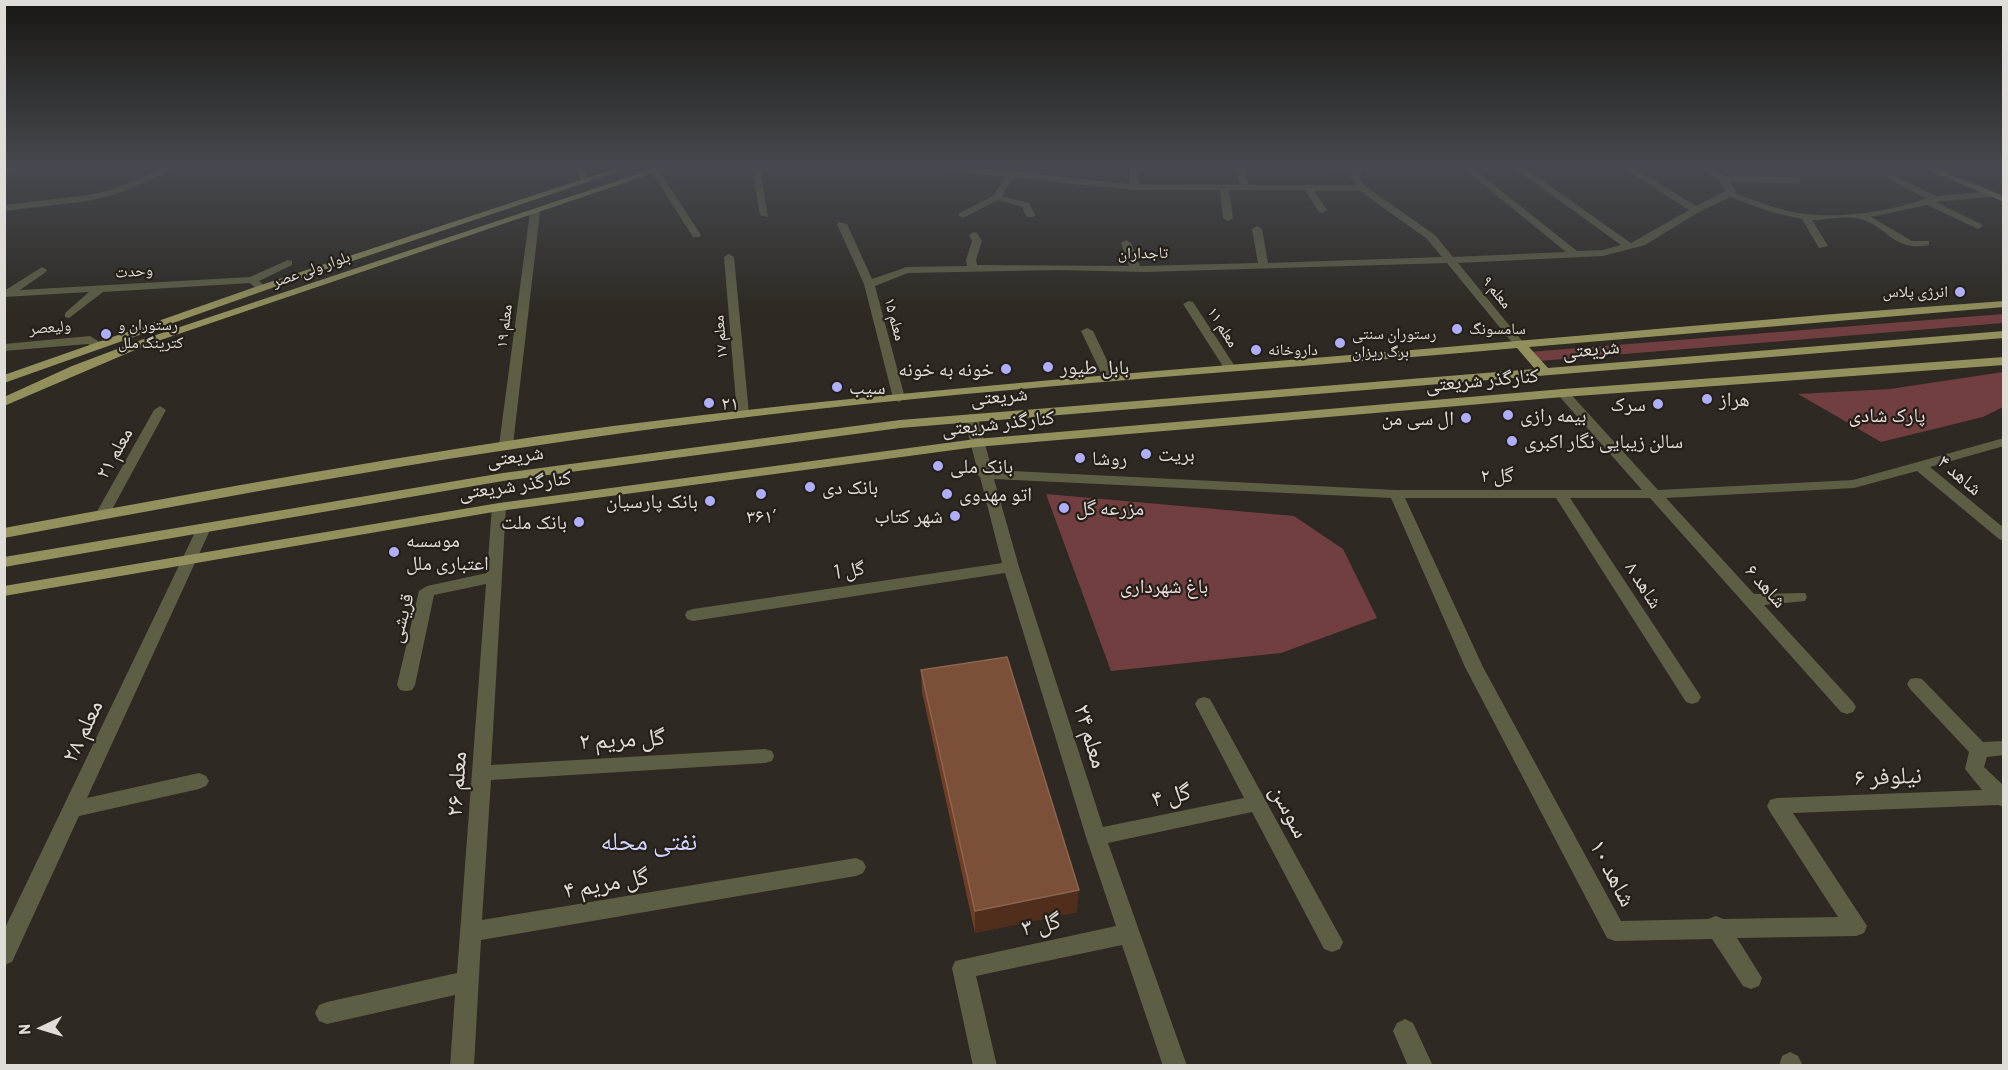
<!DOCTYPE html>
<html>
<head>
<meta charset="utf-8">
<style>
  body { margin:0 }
  #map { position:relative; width:2008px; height:1070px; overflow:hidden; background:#2e2922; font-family:Barlow,sans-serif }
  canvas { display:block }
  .frame { position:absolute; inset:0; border:6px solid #e0dcd7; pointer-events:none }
  .north { position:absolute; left:12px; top:998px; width:60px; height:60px; -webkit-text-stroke:4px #241f18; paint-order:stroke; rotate:266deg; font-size:16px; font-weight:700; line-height:24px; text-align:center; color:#e0dcd7 }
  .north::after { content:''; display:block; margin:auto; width:21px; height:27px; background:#e0dcd7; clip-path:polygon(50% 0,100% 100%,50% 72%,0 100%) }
</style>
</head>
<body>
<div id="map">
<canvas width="2008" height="1070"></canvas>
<div class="frame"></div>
<div class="north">N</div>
</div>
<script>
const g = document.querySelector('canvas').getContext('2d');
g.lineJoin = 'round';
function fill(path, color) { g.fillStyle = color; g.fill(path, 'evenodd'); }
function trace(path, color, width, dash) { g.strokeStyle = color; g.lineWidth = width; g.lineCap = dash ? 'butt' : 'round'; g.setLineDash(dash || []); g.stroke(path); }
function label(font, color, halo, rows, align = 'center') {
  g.font = font + ' Barlow,"Noto Naskh Arabic",sans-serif'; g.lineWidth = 4.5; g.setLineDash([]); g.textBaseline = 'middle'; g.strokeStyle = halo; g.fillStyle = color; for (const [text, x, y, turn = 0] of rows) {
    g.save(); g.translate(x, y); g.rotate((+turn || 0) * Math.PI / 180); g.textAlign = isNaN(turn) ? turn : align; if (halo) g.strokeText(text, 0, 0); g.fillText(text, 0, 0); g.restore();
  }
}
const green = new Path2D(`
  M2003,314V323L1539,361L1529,352Z
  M2003,372V407L1983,417L1881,442L1798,394L1890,389Z
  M1046,494L1294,516L1343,549L1377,618L1281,653L1111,671Z`);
const minor = new Path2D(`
  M9,167H21L4,175V169Z
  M168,167H180L117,194L88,201L4,211V205L88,195L111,190Z
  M752,167H760L768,217L760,215Z
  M943,167H967L1129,184L1130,167H1138L1139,184L1240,185L1236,167H1244L1249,185H1356L1351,178L1353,170H1323L1319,167H1363L1359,178L1365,186L1435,235L1453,257L1566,252L1462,167H1471L1577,251L1603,250L1621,245L1513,167H1523L1631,243L1689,210L1622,167H1632L1696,206L1726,191L1719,181L1700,167H1710L1724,176L1800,178V182L1797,183L1729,182L1736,191L1734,193C1757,201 1782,212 1806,214C1845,218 1890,212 1926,198L1889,180V176L1892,175L1936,196L1991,191L1996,194L1991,197L1936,202L1981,224L1983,226L1978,229L1927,205L1871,217L1912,241H1929V245C1893,252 1887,226 1860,219C1846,215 1827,220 1812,220L1828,246L1819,248L1802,219L1771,212L1730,197L1699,212L1645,245L1603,256L1458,263L1523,342V346H1515L1447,263L1145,272L1057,270L908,273L875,286L905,398L899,402L893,398L864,284L837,224L839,222L847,224L872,279L907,267L967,266L966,260L972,241L969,235L974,232L977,233L982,241L976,260L977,265L1129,266L1121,243L1126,240L1131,243L1140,266L1258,263L1252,229L1257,226L1262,229L1268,263L1442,257L1427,239L1360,191H1314L1327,210L1322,213L1319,212L1305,190H1229L1233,218L1228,221L1223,218L1220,190H1134L1013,178L1002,196L1029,203L1035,215L1033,217H1027L1022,207L998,200L963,218L958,215L960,213L994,195L1005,177L947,170Z
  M652,169H658L701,235L699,237H693L651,171Z
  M535,209L540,212L513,445L506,449L499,445L530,212Z
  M729,254L734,257L749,414L743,418L737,414L724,257Z
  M288,260L292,261V265L259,281L267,288L266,290H258L250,283L103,292L69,318L65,317V313L89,292L4,297V291L42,267L47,270L46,272L20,290L250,277Z
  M1189,301L1193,302L1236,368L1234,371H1226L1224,368L1183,304Z
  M1087,328L1093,331L1115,377L1113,380H1105L1103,377L1081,331Z
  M90,336L101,343V347H93L88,344L4,351V344Z
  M1563,389L1567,390L1658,490L1853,480L2004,438V446L1930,467L2004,528V541L1999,539L1917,471L1854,488L1666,498L1754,594L1805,593L1807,597L1805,601L1764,605L1853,702L1856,707L1853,712L1847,714L1841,712L1650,498H1570L1698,692L1701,697L1698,702L1692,704L1686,702L1556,498H1405L1483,667L1621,921L1708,919L1716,916L1723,919L1838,917L1770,812L1767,806L1770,800L1777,798L1982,790L1965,769L1969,752L1910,689L1907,684L1910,679L1916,678L1922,679L1983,742L2004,741V755L1987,757L1984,767L2004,786V807L1998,805L1793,813L1867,926L1864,933L1856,936L1737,938L1762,978L1759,986L1751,989L1743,986L1712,939L1615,941L1607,938L1465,667L1391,498L994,479L1019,567L1103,827L1244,798L1195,704L1198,699L1204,697L1210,699L1343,942L1340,949L1332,952L1324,949L1252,812L1108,843L1187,1066H1163L1122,945L976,976L997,1066H973L952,968L955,961L1116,926L1086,837L1005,573L693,621L687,619L685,615L687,611L693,609L1002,563L980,477L977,474L978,472L964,418L971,414L978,418L992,470L1396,490H1642L1559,396V390Z
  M160,406L166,410L109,515L107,518H97L95,515L154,410Z
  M499,503L506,507L491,765L765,749L772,751L774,756L772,761L765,763L491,780L482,920L856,858L863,861L866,867L863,873L856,876L481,940L474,1066H450L455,995L327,1024L319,1021L315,1013L319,1005L327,1002L457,973L486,584L434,595L415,685L412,690L406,691L400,690L397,685L419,591L427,586L487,573L492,507Z
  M204,523L211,528L87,798L199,773L206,776L209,781L206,786L199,789L79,816L12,962L4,965V930L197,528Z
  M1405,1019L1413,1023L1433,1066H1408L1393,1031L1397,1023Z
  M1790,1052L1798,1056L1803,1066H1779L1782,1056Z`);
const secondary = new Path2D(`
  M577,167H585L588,183H582Z
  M1920,167H1932L2004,196V202Z`);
const primary = new Path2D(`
  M620,167H632L266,290L4,383V375L258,286Z
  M659,167H671L149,344L4,406V397L72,366L141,340Z
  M2004,301V307L1529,347L1548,368L2004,331V338L900,428L503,481L4,567V557L503,473L900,420L1535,369L1517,348C1247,372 976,388 708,422C472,451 238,494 4,538V528C207,491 409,453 613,426C854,395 1096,376 1338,356C1560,338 1781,317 2004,301Z
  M2004,357V365L1563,397L976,447L499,511L4,596V586L499,503L976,439L1563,389Z`);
const wall = new Path2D(`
  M921,670L1077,912L975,933L922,692Z`);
const shadedWall = new Path2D(`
  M1079,890L1077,912L975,933V911Z`);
const building = new Path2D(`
  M1007,657L1079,890L975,911L921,670Z`);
const markers = [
  [1960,292,6,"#afaefa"],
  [1457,329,6,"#afaefa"],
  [106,334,6,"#afaefa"],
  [1340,343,6,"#afaefa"],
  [1256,350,6,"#afaefa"],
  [1048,367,6,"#afaefa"],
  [1006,369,6,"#afaefa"],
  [837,387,6,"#afaefa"],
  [1707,399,6,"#afaefa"],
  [709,403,6,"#afaefa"],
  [1658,404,6,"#afaefa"],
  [1508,415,6,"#afaefa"],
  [1466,418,6,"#afaefa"],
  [1512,441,6,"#afaefa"],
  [1146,454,6,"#afaefa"],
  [1080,458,6,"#afaefa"],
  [938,466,6,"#afaefa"],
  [810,487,6,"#afaefa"],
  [761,494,6,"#afaefa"],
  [947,494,6,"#afaefa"],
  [710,501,6,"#afaefa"],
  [1064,508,6,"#afaefa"],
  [955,516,6,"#afaefa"],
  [579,522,6,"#afaefa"],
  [394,552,6,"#afaefa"]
];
const farStreetnames = [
  ["تاجداران",1143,253,-1],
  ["بلوار ولی عصر",311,269,-19],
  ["وحدت",134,271,-4],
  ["معلم ۹",1497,292,50],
  ["معلم ۱۵",895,319,75],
  ["معلم ۱۹",504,326,-83],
  ["ولیعصر",50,327,-5],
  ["معلم ۱۱",1223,327,58],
  ["معلم ۱۷",720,337,-95]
];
const farPoinames = [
  ["انرژی پلاس",1948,292,"right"],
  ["رستوران و",118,325],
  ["کترینگ ملل",118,343],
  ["سامسونگ",1469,329],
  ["رستوران سنتی",1352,334],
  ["برگ ریزان",1352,352],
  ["داروخانه",1268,350]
];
const streetNames = [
  ["شریعتی",1591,349,-5],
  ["کنارگذر شریعتی",1482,380,-5],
  ["شریعتی",999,396,-5],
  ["کنارگذر شریعتی",998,423,-6],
  ["معلم ۲۱",114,453,-61],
  ["شریعتی",515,456,-8],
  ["گل ۲",1497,475],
  ["شاهد ۴",1960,475,40],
  ["کنارگذر شریعتی",515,485,-8],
  ["گل 1",849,570,-9],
  ["شاهد ۸",1644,585,57],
  ["شاهد ۶",1766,586,48],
  ["قریشی",401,618,-75]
];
const poiNames = [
  ["بابل طیور",1060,367],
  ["خونه به خونه",994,369,"right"],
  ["سیب",849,387],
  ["هراز",1719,399],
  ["۲۱",721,403],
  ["سرک",1646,404,"right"],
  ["بیمه رازی",1520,415],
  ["ال سی من",1454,418,"right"],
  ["سالن زیبایی نگار اکبری",1524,441],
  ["بریت",1158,454],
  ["روشا",1092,458],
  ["بانک ملی",950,466],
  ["بانک دی",822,487],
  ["اتو مهدوی",959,494],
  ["بانک پارسیان",698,501,"right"],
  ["مزرعه گل",1076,508],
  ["۳۶۱’",761,516,"center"],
  ["شهر کتاب",943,516,"right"],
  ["بانک ملت",567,522,"right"],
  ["موسسه",406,540],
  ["اعتباری ملل",406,563]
];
const parkNames = [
  ["پارک شادی",1887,415],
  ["باغ شهرداری",1164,586]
];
const nearStreetnames = [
  ["معلم ۲۸",82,731,-65],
  ["معلم ۲۴",1091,736,73],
  ["گل مریم ۲",622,739,-3],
  ["نیلوفر ۶",1888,776,-2],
  ["معلم ۲۶",456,784,-86],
  ["گل ۴",1171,795,-12],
  ["سوسن",1290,811,62],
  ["شاهد ۱۰",1613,873,62],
  ["گل مریم ۴",606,883,-10],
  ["گل ۳",1041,924,-12]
];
const nearNeighbourhoodnames = [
  ["نفتی محله",649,841]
];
fill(green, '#713e42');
fill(minor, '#5e5e45');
fill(secondary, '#7b7b53');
fill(primary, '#92915d');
fill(wall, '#6f3e24');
fill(shadedWall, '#502e1b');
fill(building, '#7b4f38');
trace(building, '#8b6551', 1.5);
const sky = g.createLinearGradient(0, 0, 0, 317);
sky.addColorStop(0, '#191713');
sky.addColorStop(0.53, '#46494f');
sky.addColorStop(1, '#46494f00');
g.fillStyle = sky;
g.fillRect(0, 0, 2008, 317);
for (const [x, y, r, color] of markers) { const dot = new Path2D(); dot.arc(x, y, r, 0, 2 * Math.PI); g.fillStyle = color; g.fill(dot); trace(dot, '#241f18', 2); }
label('16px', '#e0dcd7', '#241f18', farStreetnames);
label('16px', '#e0dcd7', '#241f18', farPoinames, 'left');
label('20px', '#e0dcd7', '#241f18', streetNames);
label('20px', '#e0dcd7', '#241f18', poiNames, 'left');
label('20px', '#f2ddde', '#241f18', parkNames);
label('24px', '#e0dcd7', '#241f18', nearStreetnames);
label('26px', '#d2d3fe', '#241f18', nearNeighbourhoodnames);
</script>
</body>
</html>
